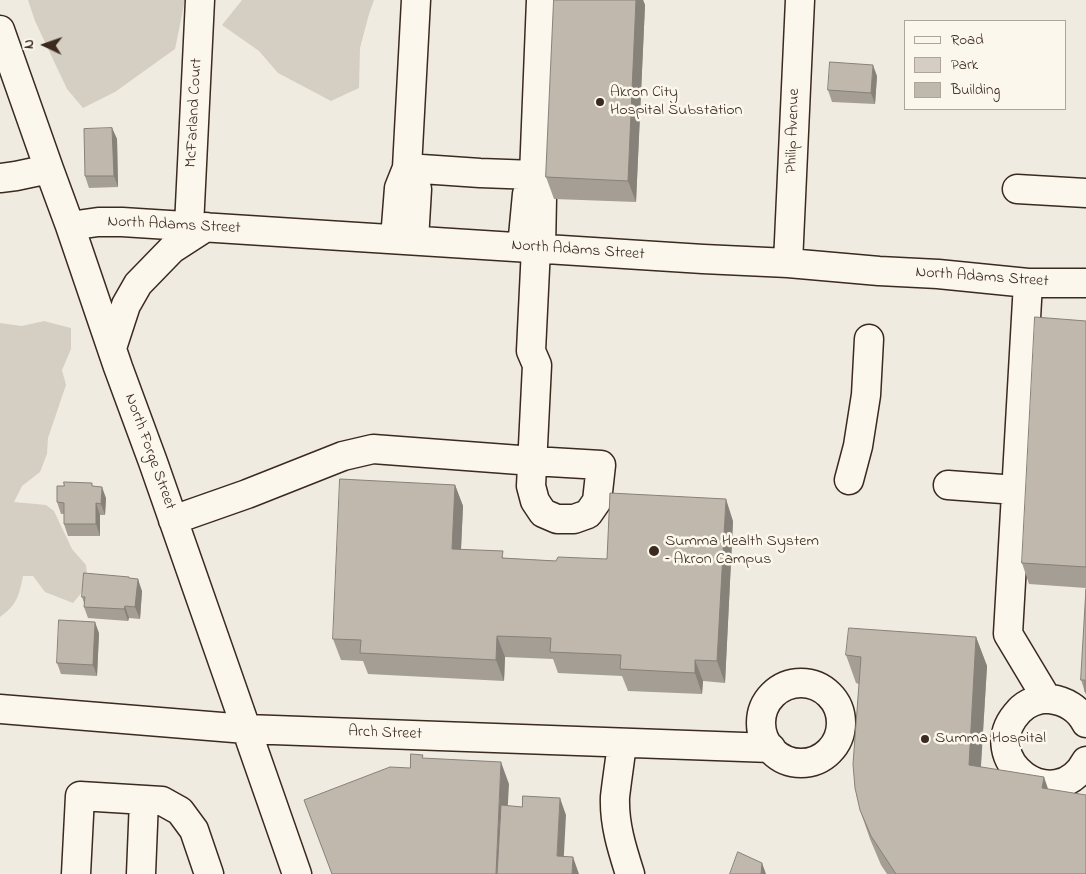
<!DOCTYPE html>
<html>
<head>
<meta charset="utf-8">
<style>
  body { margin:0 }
  #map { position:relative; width:1086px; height:874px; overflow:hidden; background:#f0ebe0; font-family:"Indie Flower",sans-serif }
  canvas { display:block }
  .legend { position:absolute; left:904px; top:20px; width:162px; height:90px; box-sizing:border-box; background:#fbf7ec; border:1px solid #aea59a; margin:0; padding:6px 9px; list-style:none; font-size:15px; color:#3b2a1e }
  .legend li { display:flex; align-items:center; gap:10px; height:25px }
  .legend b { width:25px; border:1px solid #aea59a }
  .north { position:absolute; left:20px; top:20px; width:50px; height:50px; -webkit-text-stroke:4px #fbf7ec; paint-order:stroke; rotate:273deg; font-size:14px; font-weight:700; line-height:20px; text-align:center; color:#3b2a1e }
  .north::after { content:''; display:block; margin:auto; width:18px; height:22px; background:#3b2a1e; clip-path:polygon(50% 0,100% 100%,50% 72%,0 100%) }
</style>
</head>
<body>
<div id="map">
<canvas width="1086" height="874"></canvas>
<ul class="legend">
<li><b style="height:6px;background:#fbf7ec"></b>Road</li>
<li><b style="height:14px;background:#d5cec3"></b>Park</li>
<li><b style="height:14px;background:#c0b8ad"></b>Building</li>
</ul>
<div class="north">N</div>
</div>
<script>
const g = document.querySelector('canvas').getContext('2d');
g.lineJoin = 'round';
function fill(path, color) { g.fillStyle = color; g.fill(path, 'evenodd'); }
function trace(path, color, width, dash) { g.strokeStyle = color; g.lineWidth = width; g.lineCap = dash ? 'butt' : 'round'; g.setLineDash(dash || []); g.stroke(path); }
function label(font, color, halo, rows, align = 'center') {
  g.font = font + ' "Indie Flower",sans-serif'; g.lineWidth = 5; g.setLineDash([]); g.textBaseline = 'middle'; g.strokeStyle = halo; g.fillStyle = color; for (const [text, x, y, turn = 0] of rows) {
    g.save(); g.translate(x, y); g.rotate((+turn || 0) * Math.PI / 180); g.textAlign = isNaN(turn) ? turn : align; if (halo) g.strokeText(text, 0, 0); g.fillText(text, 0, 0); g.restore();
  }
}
const green = new Path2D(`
  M28,0H185L175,49L115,92L83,108L67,89L35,21Z
  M242,0H374L369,14L360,48L359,88L331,101L278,73L259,51L222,25Z
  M44,321L71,328V349L62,370L66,385L48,438L47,454L40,472L22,486L14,502L46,505L54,511L72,549L86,565L88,585L73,603L45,592L33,576H23C19,596 17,605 0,617V323L22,326Z`);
const minor = new Path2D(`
  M416,0L407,168L480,173L534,175L541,0
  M0,30L49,169L70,226L118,367L153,462L297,874
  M0,178L16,176L49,169
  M1017,189L1086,193
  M70,226L98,222H122L703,259L788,263L879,271L938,274L1028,283H1086
  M189,226L200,0
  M395,239L399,188L407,168L417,189L414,240
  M522,247L527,194L534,175L542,197L541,249
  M788,263L800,0
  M1028,283L1008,634L1047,699
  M112,348L126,305L138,284L172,249L206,227
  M849,480L858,446L866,395L869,339
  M948,485L1016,490
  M173,520L247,494L343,456L373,449L533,461L601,465L597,501L588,514L574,519H557L543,513L535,501L531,486L537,365L531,351L536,248
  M761 723a40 40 0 1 1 80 0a40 40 0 1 1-80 0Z
  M0,709L246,729L771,748
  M1086,723C1079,709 1066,701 1050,699C1039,698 1026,703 1019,711C973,760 1056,818 1086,761
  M622,743C620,761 617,779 615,797C614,824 622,849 630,874
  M76,874L80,796L162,801L180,811L194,830L209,874
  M141,874L144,800`);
const wall = new Path2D(`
  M554,0H643L645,5L636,202L554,199L546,177Z
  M877,76L875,104L832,102L828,90Z
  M112,128L117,139L118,187L89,188L85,176Z
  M1086,321V588L1029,584L1022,563Z
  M455,485L463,506L461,549L505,558L556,561L607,559L733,521L725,683L703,681L702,694L628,691L622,676L558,673L553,659L505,657L504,681L368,674L363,661L341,660L333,639Z
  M94,486L106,498L105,515H100V536H68L64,524V514H61L57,502Z
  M130,579L142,591L140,619L129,618L128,621L88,618L84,607V603L82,597Z
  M1086,589V695L1081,680Z
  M99,633L97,676L61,674L57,663Z
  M976,637L987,666L981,767L1048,789L1086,874H887L881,865L870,839L860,810L859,684L856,683L846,655Z`);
const shadedWall = new Path2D(`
  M636,0H643L645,5L636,202L628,181Z
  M873,65L877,76L875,104L871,93Z
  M112,128L117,139L118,187L114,176Z
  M455,485L463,506L460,570L452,549Z
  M102,487L106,498L105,515L101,504Z
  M726,499L733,521L725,683L717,661Z
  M96,503L100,515V536L96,524Z
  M138,579L142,591L140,619L135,607Z
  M125,606L129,618L128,621L124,609Z
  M95,622L99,633L97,676L93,665Z
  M497,636L505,657L504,681L496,660Z
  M976,637L987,666L979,794L969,765Z
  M695,660L703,681L702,694L695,673Z
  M501,762L509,784L504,874H496Z
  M1044,777L1054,806L1042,788Z
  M560,798L566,815L563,872L557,856Z
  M573,857L579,874H572Z
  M762,863L766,874H761Z`);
const building = new Path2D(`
  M554,0H636L628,181L546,177Z
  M830,62L873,65L871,93L828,90Z
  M112,128L114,176H85L84,129Z
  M1035,317L1086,321V567L1022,563Z
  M340,479L455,485L452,549L503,551L502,558L556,561L558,557L607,559L610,493L726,499L717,661L695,660V673L620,669L621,655L550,652L551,638L497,636L496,660L360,653L361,640L333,639Z
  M64,482L92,483V486L102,487L101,504L96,503V524H64V503L57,502V486H64Z
  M84,573L129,577V578L138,579L135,607L125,606L124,609L84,607L85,597H82Z
  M1086,589V692H1085V680H1081Z
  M59,620L95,622L93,665L57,663Z
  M849,628L976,637L969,765L1044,777L1042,788L1086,795V874H896L871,836L860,810L855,788L853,764L861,657L846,655Z
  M411,754L423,755L422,758L501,762L496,874H332L304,800L390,767L410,768Z
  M523,796L560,798L557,856L573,857L572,874H497L501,805L522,807Z
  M738,852L762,863L761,874H730Z`);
const markers = [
  [600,102,5,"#3b2a1e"],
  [654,551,6,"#3b2a1e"],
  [925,739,5,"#3b2a1e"]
];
const poiNames = [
  ["Akron City",610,93],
  ["Hospital Substation",610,111],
  ["Summa Health System",665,542],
  ["– Akron Campus",665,560],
  ["Summa Hospital",935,739]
];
const streetNames = [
  ["McFarland Court",195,113,-87],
  ["Philip Avenue",794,131,-88],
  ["North Adams Street",174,226,3],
  ["North Adams Street",578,251,4],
  ["North Adams Street",982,278,4],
  ["North Forge Street",149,452,70],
  ["Arch Street",385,734,2]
];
fill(green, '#d5cec3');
trace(minor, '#3b2a1e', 31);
trace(minor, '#fbf7ec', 28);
fill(wall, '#a59e95');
fill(shadedWall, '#868179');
fill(building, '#c0b8ad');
trace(building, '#868179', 1);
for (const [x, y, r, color] of markers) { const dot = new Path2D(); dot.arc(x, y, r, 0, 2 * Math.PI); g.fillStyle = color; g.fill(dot); trace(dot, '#fbf7ec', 2); }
label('16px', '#3b2a1e', '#fbf7ec', poiNames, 'left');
label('16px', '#3b2a1e', '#fbf7ec', streetNames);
</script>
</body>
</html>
